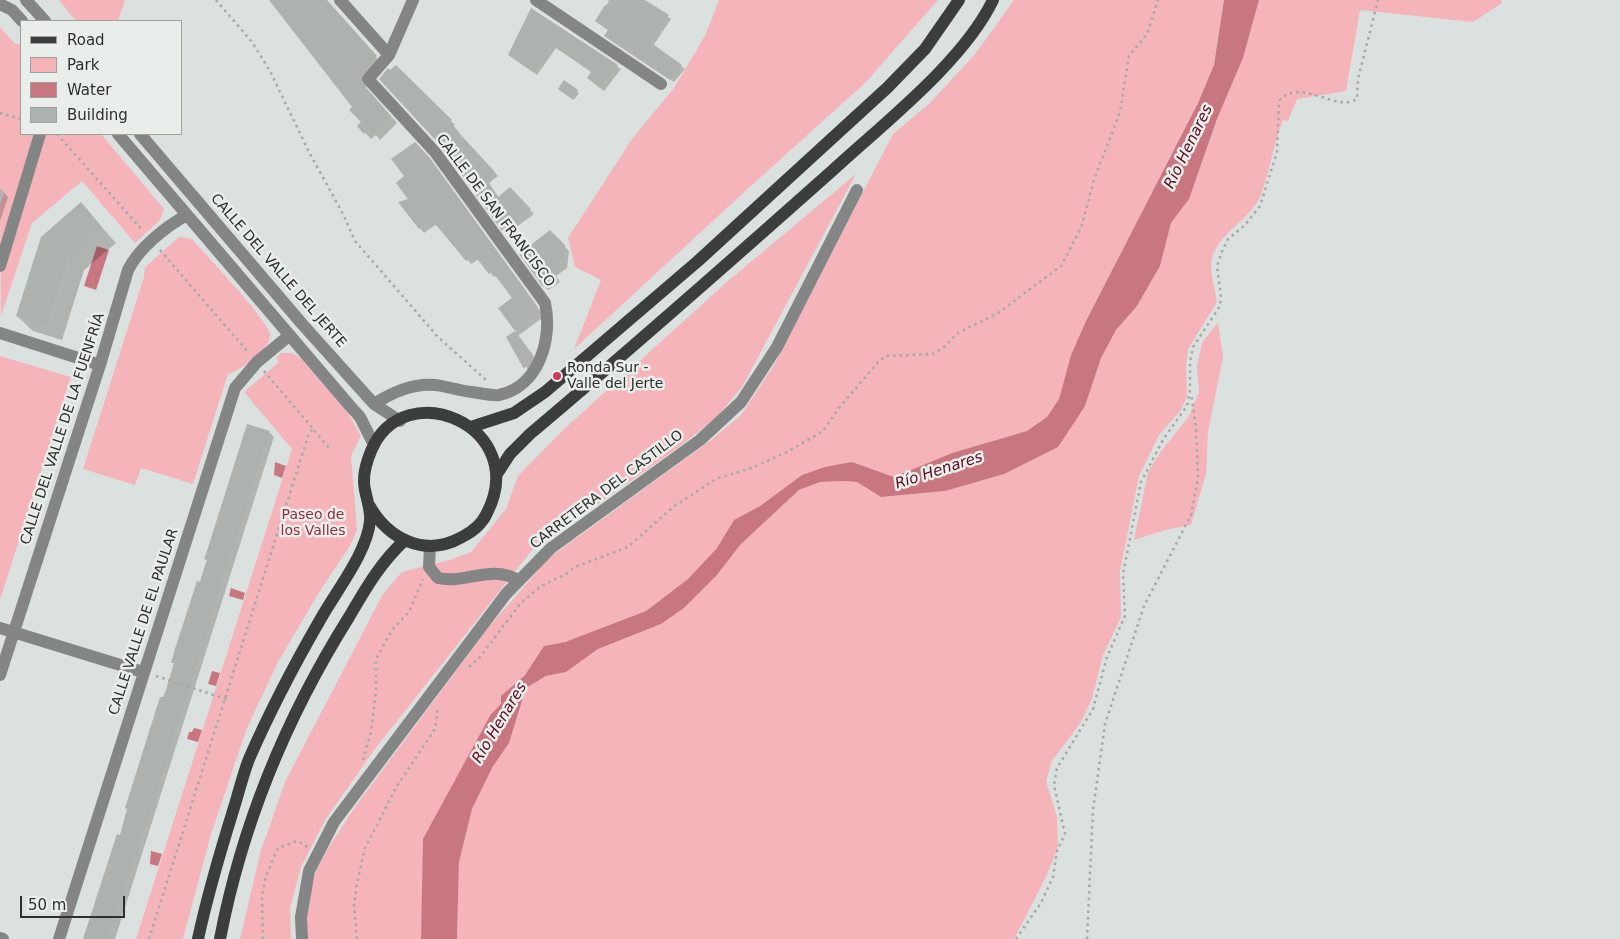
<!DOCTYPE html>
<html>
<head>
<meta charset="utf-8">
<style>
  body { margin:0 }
  #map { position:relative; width:1620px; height:939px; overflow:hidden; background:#dbe1de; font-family:"DejaVu Sans",sans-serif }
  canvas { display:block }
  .legend { position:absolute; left:20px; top:20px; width:162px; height:115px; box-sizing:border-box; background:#e9eeeb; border:1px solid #9ea29f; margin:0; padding:6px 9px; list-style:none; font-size:15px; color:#2d302e }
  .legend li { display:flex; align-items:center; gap:10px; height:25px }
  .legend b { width:25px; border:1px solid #9ea29f }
  .scale { position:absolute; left:20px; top:896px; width:105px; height:22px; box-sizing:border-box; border:2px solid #2d302e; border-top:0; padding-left:6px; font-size:15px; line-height:18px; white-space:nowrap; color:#2d302e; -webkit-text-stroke:4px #e9eeeb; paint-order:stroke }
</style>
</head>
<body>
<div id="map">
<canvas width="1620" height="939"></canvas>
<ul class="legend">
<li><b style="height:6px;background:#3b3e3c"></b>Road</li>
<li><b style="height:14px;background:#f5b4ba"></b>Park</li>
<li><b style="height:14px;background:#c87680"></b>Water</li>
<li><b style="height:14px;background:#adb2af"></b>Building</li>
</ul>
<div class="scale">50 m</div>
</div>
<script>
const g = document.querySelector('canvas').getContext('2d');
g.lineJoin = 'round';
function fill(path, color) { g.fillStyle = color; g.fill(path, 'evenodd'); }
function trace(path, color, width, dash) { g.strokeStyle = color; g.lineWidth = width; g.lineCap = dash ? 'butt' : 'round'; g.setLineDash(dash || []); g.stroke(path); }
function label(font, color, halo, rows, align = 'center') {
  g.font = font + ' "DejaVu Sans",sans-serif'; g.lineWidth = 5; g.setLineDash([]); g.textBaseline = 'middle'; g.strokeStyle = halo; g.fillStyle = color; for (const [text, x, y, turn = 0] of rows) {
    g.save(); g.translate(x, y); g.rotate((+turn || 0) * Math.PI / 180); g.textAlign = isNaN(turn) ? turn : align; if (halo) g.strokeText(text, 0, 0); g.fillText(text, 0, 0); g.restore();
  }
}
const green = new Path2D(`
  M59,0H125L118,21H76Z
  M719,0H938L865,83L753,184L574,349L601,280L575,267L568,238L632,139L674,88L705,36Z
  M1014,0H1224L1214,65L1198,103L1086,321L1071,355L1059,399L1047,417L1027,431L952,453L894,477L852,462L802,475L760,506L734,520L717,548L688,579L646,611L565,642L544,646L525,675L511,686L501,704L491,714L421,923V939H306V915L311,889L317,869L327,850L355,807L487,629L549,558L711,440L741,415L773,367L893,134L930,103L976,53Z
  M1259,0H1501L1502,3L1473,22L1360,10L1346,91L1297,99L1288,121L1283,120C1273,145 1270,172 1260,197C1249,222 1210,237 1211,268C1212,279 1215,290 1217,302L1188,349L1186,369L1187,396L1181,410L1159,435L1139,476L1120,571L1121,617L1103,655L1092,698L1081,722L1052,761L1046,781L1057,817L1058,847L1046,877L1014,939H457L459,862L472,809L492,768L509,743L526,688L546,676L566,672L598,649L661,624L684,608L717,575L740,545L799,490L820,482L845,481L857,482L881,497L945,491L1085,406L1101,358L1116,330L1137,306L1160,266L1171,223L1189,199L1217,119L1243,58Z
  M0,27L15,44H21V134H101L164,209L160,220L135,243L82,181L32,223L1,316L0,205L4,193L0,188Z
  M856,174L742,387L717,417L675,450L532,550L375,749L325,820L301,867L290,908L291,939H240L261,850L286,780L383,594L402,572L450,560L471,552L506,509L518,476L562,431L728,281Z
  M179,237L192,239C204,253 269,321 270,334C272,348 240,371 228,374L193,484L141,468L135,485L83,469L144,277L145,267Z
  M1218,322L1223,357L1208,432L1206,474L1191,525L1165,530L1134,540L1148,472L1162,450L1189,416L1199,392L1197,366L1202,343Z
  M281,353H292L301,358L348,413L361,436L351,456L357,530L350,546L321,589L278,662L247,728L211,834L183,939H136L292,449L244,392L279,362L276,358Z
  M0,356L71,377L0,600Z`);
const water = new Path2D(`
  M1224,0H1259L1243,58L1217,119L1189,199L1171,223L1160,266L1137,306L1116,330L1101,358L1085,406L1058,447L1004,474L945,491L881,497L857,482L845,481L820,482L799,490L740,545L717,575L684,608L661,624L598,649L566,672L546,676L526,688L509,743L492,768L472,809L459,862L457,939H421L423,839L491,714L501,704V696L525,675L544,646L565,642L646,611L688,579L717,548L734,520L760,506L802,475L825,467L852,462L894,477L952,453L1027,431L1047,417L1059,399L1071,355L1086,321L1198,103L1214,65Z
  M97,246L109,250L96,290L84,286Z
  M275,462L286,466L282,478L274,475Z
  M231,588L245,593L243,600L229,596Z
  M212,671L220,673L216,686L208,684Z
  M194,728L202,730L198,742L187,739L189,732H192Z
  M151,851L162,854L158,866L150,864Z`);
const shadow = new Path2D(`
  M269,0H326L382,64L368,80L366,88L397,123L380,140L376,135L371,139L359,126L363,122L354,107L283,14Z
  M607,0H643L671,19L653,46L685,69L674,82L609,39V31L596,21L609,1Z
  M532,10L621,69L604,91L588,78L593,72L556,48L537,75L509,55Z
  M396,66L455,125L453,126L463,139L498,176L489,183L499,198L509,188L534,214L507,234L503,230L390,72Z
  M564,82L579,93L574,100L561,91Z
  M433,163L541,312L542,318L518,336L537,361L530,373L507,338L517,331L500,308L514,298L497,275L494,277L479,259L471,264L437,224L424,233L420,228L410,199Z
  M0,188L8,197L0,221Z
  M81,204L116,243L84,270L62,340L33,331L17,316Z
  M550,231L569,251L567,268L556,276L560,282L548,290L544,286Z
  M269,432L274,437L115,939H85L121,836L175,665L173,662L208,561L206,559Z`);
const building = new Path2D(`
  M269,0H327L377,56L362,74L360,81L391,116L373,134L369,129L364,134L357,126L361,122L349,110L352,107Z
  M619,0H645L669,15L650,42L682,65L670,80L604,36L608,30L595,21L605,5L612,10Z
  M531,8L618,65L600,88L587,78L591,72L552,45L533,72L508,55Z
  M396,65L452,120L450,121L460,134L495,172L486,179L498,197L510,187L531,209L502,231L441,146L379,79L388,68L390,70Z
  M564,80L578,90L572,99L558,89Z
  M415,142L429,157L537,306L538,313L515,331L498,308L512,298L492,271L489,274L474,255L466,261L432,220L419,229L398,202L408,199L396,183L404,176L391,159Z
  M81,202L102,227L69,255L46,326L16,316L41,237Z
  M550,230L565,245L563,264L553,271L557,277L543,287L519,254Z
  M515,331L533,355L524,369L506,337Z
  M247,424L270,431L147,823L109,939H83L117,834L120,835L127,809L125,808L160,697H163L166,690L174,663H171L174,652L197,581L200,582L203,571L207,560L204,559L206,554Z`);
const path = new Path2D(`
  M216,0L252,42L270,71L309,152L343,214L355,241L438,337L486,380
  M0,113L21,119
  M57,134L143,231
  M160,250L248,352
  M264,371L330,449
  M469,667L480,657L520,604L541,586L566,574L575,567L628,547L673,507L716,479L754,467L789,451L823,431L839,408L879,361L886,356L933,354L944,347L958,333L998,313L1061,266L1081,228L1094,180L1120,112L1129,56L1147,34L1158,0
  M156,676L226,699
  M363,760L371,732L376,690V659L392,630L409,612L423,579
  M149,939L309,433L313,429
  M263,939L262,897L266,876L278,848L297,841L308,847
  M357,939L354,905L357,883L365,848L397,786L435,729L438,706
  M1016,939L1041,903L1053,877L1057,851L1065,834L1054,785L1057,768L1093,709L1107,657L1125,616L1123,574L1141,482L1164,438L1187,406L1190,390V362L1193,347L1220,306L1221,297L1217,266L1223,249L1228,239L1245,225L1260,206L1277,152L1279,101C1300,76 1336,113 1357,99L1358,79L1378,0
  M1087,939L1093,810L1105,724L1144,606L1191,515L1198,478L1196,428L1191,393`);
const minor = new Path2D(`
  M26,0L45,21
  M340,0L389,55
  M536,0L661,84
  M0,4L12,10L22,21
  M118,134L350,406L360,417L374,445
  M140,134L303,325L374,404L400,421
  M0,266L40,134
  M0,333L100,365
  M374,404C394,391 418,381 442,386C452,388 462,391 472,392C480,393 491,396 499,395C539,387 553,338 545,303L435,152L368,79L389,55L413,0
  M430,546L429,567L438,578C466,584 492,564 518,580
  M0,628L143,672
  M0,675L100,365L128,270C139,248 165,227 187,215
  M0,938L3,939
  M59,939L235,388L257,362L290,335
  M302,939L301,917L309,871L334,822L506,594L551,548L700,440L741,402L777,347L857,190`);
const major = new Path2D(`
  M471,427L514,413L545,392L698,261L887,88L925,49L959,0
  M497,474L510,454L530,434C632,348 733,259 833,170C883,124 964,61 993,0
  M198,939C207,897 219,856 232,814C238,796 242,777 249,759C270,711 294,665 320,620C336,591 367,553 370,521C371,511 367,500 365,490C362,477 366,463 371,451C404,372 531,427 487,513C482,524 472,532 462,537C425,558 388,539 369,505
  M220,939C242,824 287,716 349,617C365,590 380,563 404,541`);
const markers = [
  [557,376,5,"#cb3b5a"]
];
const streetNames = [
  ["CALLE DE SAN FRANCISCO",495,211,53],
  ["CALLE DEL VALLE DEL JERTE",278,271,49],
  ["CALLE DEL VALLE DE LA FUENFRÍA",63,429,-72],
  ["CARRETERA DEL CASTILLO",607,490,-37],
  ["CALLE VALLE DE EL PAULAR",144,622,-72]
];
const poiNames = [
  ["Ronda Sur -",567,368],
  ["Valle del Jerte",567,384]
];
const parkNames = [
  ["Paseo de",313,515],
  ["los Valles",313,531]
];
const waterNames = [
  ["Río Henares",1189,147,-64],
  ["Río Henares",939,471,-18],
  ["Río Henares",500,723,-59]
];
fill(green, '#f5b4ba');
fill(water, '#c87680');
fill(shadow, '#0003');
fill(building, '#adb2af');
trace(path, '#a4a9a7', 2.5, [2.5, 4]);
trace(minor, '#838684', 12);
trace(major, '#3b3e3c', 12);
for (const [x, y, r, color] of markers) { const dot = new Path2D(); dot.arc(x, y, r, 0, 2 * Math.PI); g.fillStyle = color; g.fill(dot); trace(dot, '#e9eeeb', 2); }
label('14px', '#2d302e', '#e9eeeb', streetNames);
label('14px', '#2d302e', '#e9eeeb', poiNames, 'left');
label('14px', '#922e42', '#e9eeeb', parkNames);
label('italic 15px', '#590d20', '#e9eeeb', waterNames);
</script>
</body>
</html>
